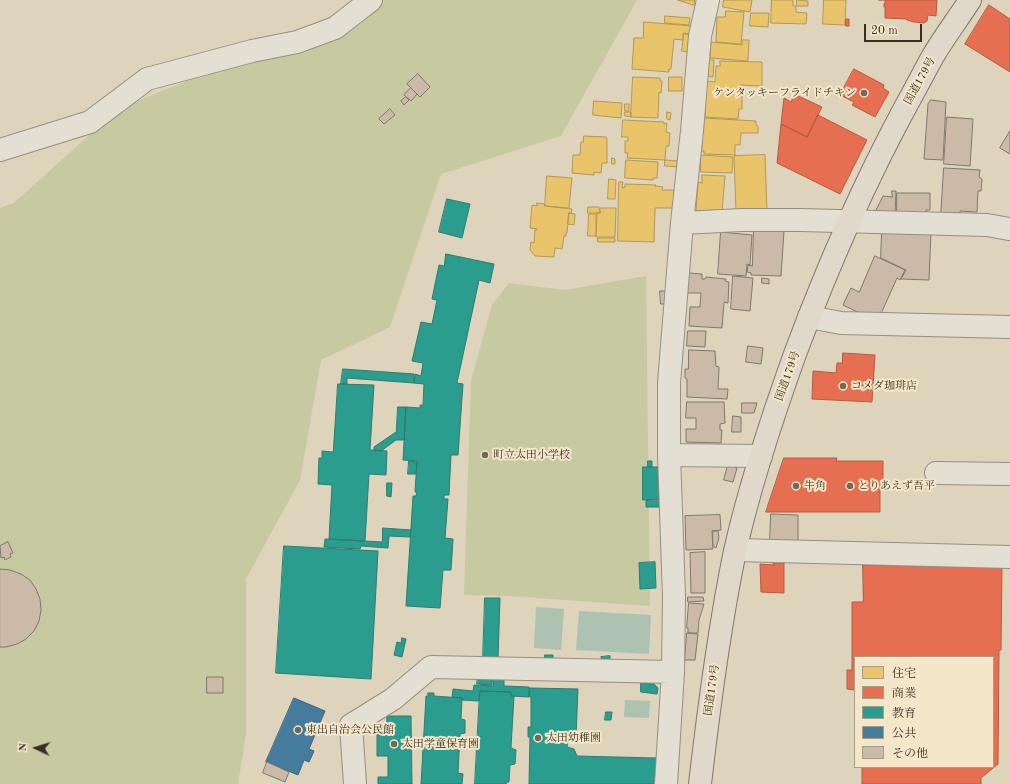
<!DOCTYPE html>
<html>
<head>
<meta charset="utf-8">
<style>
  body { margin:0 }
  #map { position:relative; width:1010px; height:784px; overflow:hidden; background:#ded3bb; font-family:"Old Standard TT","Noto Serif JP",serif }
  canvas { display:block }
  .legend { position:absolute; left:854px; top:656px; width:140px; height:112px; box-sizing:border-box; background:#f3e6c9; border:1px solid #a89d87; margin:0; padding:5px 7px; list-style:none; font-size:12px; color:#382f23 }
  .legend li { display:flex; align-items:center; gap:8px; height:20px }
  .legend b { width:20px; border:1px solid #a89d87 }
  .north { position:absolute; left:16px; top:728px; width:40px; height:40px; -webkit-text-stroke:3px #f3e6c9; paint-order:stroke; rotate:274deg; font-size:11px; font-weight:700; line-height:16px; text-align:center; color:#382f23 }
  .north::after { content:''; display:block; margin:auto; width:14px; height:18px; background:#382f23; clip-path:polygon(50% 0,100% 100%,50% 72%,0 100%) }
  .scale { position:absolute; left:864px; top:24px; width:58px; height:18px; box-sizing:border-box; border:2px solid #382f23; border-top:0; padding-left:5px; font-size:12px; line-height:14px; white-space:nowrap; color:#382f23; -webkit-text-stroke:3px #f3e6c9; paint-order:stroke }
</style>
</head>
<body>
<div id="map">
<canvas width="1010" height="784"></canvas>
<ul class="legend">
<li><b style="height:11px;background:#e9c46a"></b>住宅</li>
<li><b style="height:11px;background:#e76f51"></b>商業</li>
<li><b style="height:11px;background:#2a9d8f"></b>教育</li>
<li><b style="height:11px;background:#457b9d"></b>公共</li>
<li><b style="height:11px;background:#ccbaa8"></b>その他</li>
</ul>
<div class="north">N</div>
<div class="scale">20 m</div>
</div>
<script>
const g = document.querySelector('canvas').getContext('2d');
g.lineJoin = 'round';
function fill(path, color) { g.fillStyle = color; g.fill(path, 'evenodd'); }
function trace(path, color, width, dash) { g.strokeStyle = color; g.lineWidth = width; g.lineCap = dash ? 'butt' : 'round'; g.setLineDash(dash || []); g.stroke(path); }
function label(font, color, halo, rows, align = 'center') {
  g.font = font + ' "Old Standard TT","Noto Serif JP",serif'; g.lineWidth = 4; g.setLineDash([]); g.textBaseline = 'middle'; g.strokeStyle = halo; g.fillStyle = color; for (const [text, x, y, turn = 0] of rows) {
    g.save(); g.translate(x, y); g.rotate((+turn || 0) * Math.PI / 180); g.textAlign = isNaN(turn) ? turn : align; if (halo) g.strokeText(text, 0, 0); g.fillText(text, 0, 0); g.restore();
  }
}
const green = new Path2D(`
  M377,0H637L561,136L441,174L390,327L321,360L300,480L246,579V734L238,784H0V208L14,203L118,109L204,74Z
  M646,276L650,606L508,596L464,595L471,381L492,305L509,283L565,290Z`);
const water = new Path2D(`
  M536,607L564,609L561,650L534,648Z
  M579,611L651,615L649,654L576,650Z
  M625,700L650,701L649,718L624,717Z`);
const homes = new Path2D(`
  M678,0H695L694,5Z
  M724,0H752L750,12L723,7Z
  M772,0H793V6H796V12L807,13L806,24L771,23Z
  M797,0L808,1V6H797Z
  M824,0H846L845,25L823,24Z
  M726,11L744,12L741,44L716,42L717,17H725Z
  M751,13H769L768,27L750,26Z
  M665,16L690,18L689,25L665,23Z
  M644,22L692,26V34L683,33V40L674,39L671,69H669V72L632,69L634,38H643Z
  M684,34L692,35L690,52L682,51Z
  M742,40H749L748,61L710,58L711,42L742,45Z
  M707,60H714L713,77L706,76Z
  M720,61L762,62V86L740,85L739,96H742V109H739L738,119L705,117L706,81L715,82L716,66H720Z
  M633,77L660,78V81H662L661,93L659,92L658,118L631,117Z
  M669,77H682V91H669Z
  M594,101L622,103L621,118L593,115Z
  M625,104H629V111H625Z
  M625,112H631V117L625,116Z
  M667,112L671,113L670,120L667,119Z
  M703,118L756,121V125L758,126V133H741L740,145H735V155L704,154V151H702Z
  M623,120L664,122V124L667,123L666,132L670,133L669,146H666L665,160L627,158L628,153H625V141H628V137H622Z
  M584,136L606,137V138L607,139V163H602L601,173L594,172V175L572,173L573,155H580L581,142H583Z
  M701,155L733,157L732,173L701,172Z
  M765,155L767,211L736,212L734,156Z
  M612,158L615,159V164H612Z
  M626,160L658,162L657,178H653V180L625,178Z
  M665,160L679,161V167L665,166Z
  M702,175L725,176L722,211L711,210V213L696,212L698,182L702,183Z
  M547,176L572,178L569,208L545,206Z
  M609,179L616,180L615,199H608Z
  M619,182H623L622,188L625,187V184L656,185L655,186L663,187L662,190H677L674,208H655L654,242L618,241Z
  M537,203L545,204V206L572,209L571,213H569L567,233H566V236H564L562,249L555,248L554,257L535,256L530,250L531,242L534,243L535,230H537V229L530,228L532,205L537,206Z
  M588,207H599L600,213H588Z
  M600,208H616L615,237H596L597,213H600Z
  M569,213L575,214L574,225L568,224Z
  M589,214H596V236H588Z
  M598,238H615V242H598Z`);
const shops = new Path2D(`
  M879,0H937L936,16L928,15L927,21L924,23L914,22L907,20V19L885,18V6L884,7V4L885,3V0Z
  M989,5L1010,19V72L965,44Z
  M846,19H849V26H846Z
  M854,69L884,85L883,88L889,92L875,117L852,105L854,102L840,95Z
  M794,94L822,107L807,137L781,124L784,98L791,102Z
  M818,115L867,140L840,194L777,163L781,124L807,137Z
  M843,353L875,355L872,402L812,399L813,371L836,373L837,363H842Z
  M784,458H837L836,461H883V488H880V512H766Z
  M773,563H784V593L761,592L760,564L774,565Z
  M863,565L1002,567L1001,650H999L998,764L981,778V784H862V767H993V657H855V690L847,689V670H852V602H863Z`);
const schools = new Path2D(`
  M447,199L470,204L462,238L439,232Z
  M446,254L494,264L490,283L479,280L457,383L463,384L458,455H451L449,495H444V499H448L445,538L453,539L451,570H443L440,608L406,606L413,496H416L417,492H415L417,461L403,460L406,407L420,408V405H423L424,384L414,383L415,374L421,376L423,363L412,361L421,322L432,324L437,300L432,299L439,265L444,266Z
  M343,369L414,374V383L347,378V384H341Z
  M338,384L374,385L370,450L387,451L386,475L369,474L365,541L329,539L332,485L318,484L319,458H322V451L333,452Z
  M398,407H406L404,440H396L381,451L374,450V447L396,432Z
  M409,461L417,462L416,474H408Z
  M648,461H652V467H648Z
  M643,467H658L659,499L643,500Z
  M387,483H392L391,497L387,496Z
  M660,500V507H646V501Z
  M383,528L411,530L410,537L389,536L388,548L361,546L360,549L324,547L325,539L382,542Z
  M284,546L378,551L371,679L276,673Z
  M655,562L656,588L640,589L639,563Z
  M485,598H500L498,659H483Z
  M402,638L406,639L402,657L394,655L397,642L401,643Z
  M545,655H553V660H545Z
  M610,656V662H602L601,657Z
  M478,676L492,677V685L477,684Z
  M493,677H504V686L529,687V697L511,696V692L480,691L479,701L462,700V698L452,697L453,689L473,691L474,685L493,686Z
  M641,683L654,684L658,688L657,694L641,692Z
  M530,688L578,689L576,737H568L567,747L574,749L577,756L656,758L655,784H529L530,737H528V727H531V697H530Z
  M480,691L511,692V696H514L511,748L516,750L515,764L510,765L509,782H507L506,784H475Z
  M428,693H434V696L462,698L461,719L465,720V733L460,734L458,773L463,774L462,784H421L426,696H428Z
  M606,712H612L611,720H605Z
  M387,716H411L412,784H378V777H388V756H377V732H387Z`);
const public = new Path2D(`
  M294,698L325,711L309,749L314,751L309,762L304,760L298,775L266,762Z`);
const building = new Path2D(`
  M418,74L430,87L420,97L407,84Z
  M411,88L417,94L411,101L404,95Z
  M406,97L409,100L404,105L401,101Z
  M931,100L946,102L943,160L924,159L928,104Z
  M390,109L395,115L384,124L379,119Z
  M947,117L973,119L970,166L944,164Z
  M1010,131V154L1000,148Z
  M944,168L980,170L979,177L982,179L981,191H978L977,212L960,211V218L941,217Z
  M892,191H896L895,216H873L883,196L892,197Z
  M897,193H930V210H926V213H897Z
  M754,229L784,231L781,276L751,275V273L747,272L748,265L752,266Z
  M721,232L752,235L750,265L747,264L746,276L718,274Z
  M882,232H931L929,280L901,279L906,270L881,258Z
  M875,256L905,270L900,280L897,278L880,316L871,312L868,317L843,305L851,288L859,292Z
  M689,273L702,274V279H705L706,277L726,279L725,281L729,282L728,303L724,302L722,328L689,326L690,307H700L701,293H688Z
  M733,276L753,278L750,311L731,309Z
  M762,278L769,279V284L762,283Z
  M660,291H666L665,304H661Z
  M688,331H706L705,347L687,346Z
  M748,346L763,348L761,364L746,362Z
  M689,350L715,351L716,366L719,367L718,389H728L727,399L687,397V379L685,378V369H688Z
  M687,402H724L725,423L720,424V430H722L721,443L686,442V429H696V418H686Z
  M742,403H757L754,413H742Z
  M733,416L741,417V432H732Z
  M728,465L737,468L733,482L724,480Z
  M771,514L798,515V544L770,543Z
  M720,515L721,530L712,531L713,549L686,550L685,516Z
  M713,531H718L719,538L716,548L713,546Z
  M8,542L13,553L10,554L11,557L5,560L4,557L1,558L0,546Z
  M705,552V593H691L690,553Z
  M0,569L10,570L21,574L30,580L36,589L40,599L41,610L39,621L34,631L26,639L17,644L6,647H0Z
  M688,597H703L704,601L688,602Z
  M689,603L704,604L699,620L698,633H688V628H687Z
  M687,633L698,634L695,660H685Z
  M207,677H223V693H207Z
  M267,762L289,772L285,782L263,773Z`);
const minor = new Path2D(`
  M0,150L90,122L147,79L252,51L297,42L335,28L371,0
  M682,223L741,220H801L987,225L1009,229
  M809,317L841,323L1010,327
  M669,455L761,456
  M936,473L1010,474
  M736,550L1010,557
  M355,784L351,725L393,699L431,667L673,672
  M666,784L673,672L674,596L669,455V383L682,223L692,131L700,36L708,0`);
const highway = new Path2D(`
  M700,784C709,706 719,628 735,551C750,484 772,418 795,354C827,268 863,185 907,104C916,88 924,72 933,56C944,37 958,19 970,0`);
const markers = [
  [864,93,4,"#726858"],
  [843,386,4,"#726858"],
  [485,455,4,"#726858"],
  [796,486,4,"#726858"],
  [850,486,4,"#726858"],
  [298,730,4,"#726858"],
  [538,738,4,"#726858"],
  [394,744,4,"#726858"]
];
const streetNames = [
  ["国道179号",920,81,-61],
  ["国道179号",788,376,-70],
  ["国道179号",712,690,-82]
];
const poiNames = [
  ["ケンタッキーフライドチキン",856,93,"right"],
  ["コメダ珈琲店",851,386],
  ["町立太田小学校",493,455],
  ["牛角",804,486],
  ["とりあえず吾平",858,486],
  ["東出自治会公民館",306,730],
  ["太田幼稚園",546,738],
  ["太田学童保育園",402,744]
];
fill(green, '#c7c9a1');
fill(water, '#aec2b2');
fill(homes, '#e9c46a');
trace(homes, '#b49755', 1);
fill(shops, '#e76f51');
trace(shops, '#b25c43', 1);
fill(schools, '#2a9d8f');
trace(schools, '#2e7c6f', 1);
fill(public, '#457b9d');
trace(public, '#416478', 1);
fill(building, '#ccbaa8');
trace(building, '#7f786b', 1);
trace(minor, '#968f80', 24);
trace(highway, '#7f786b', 24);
trace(minor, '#e4dfd3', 22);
trace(highway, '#e0d9cb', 22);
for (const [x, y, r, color] of markers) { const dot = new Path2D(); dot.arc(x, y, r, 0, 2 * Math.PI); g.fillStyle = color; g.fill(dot); trace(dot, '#f3e6c9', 1.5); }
label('11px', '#382f23', '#f3e6c9', streetNames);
label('11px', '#382f23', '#f3e6c9', poiNames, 'left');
</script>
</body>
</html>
